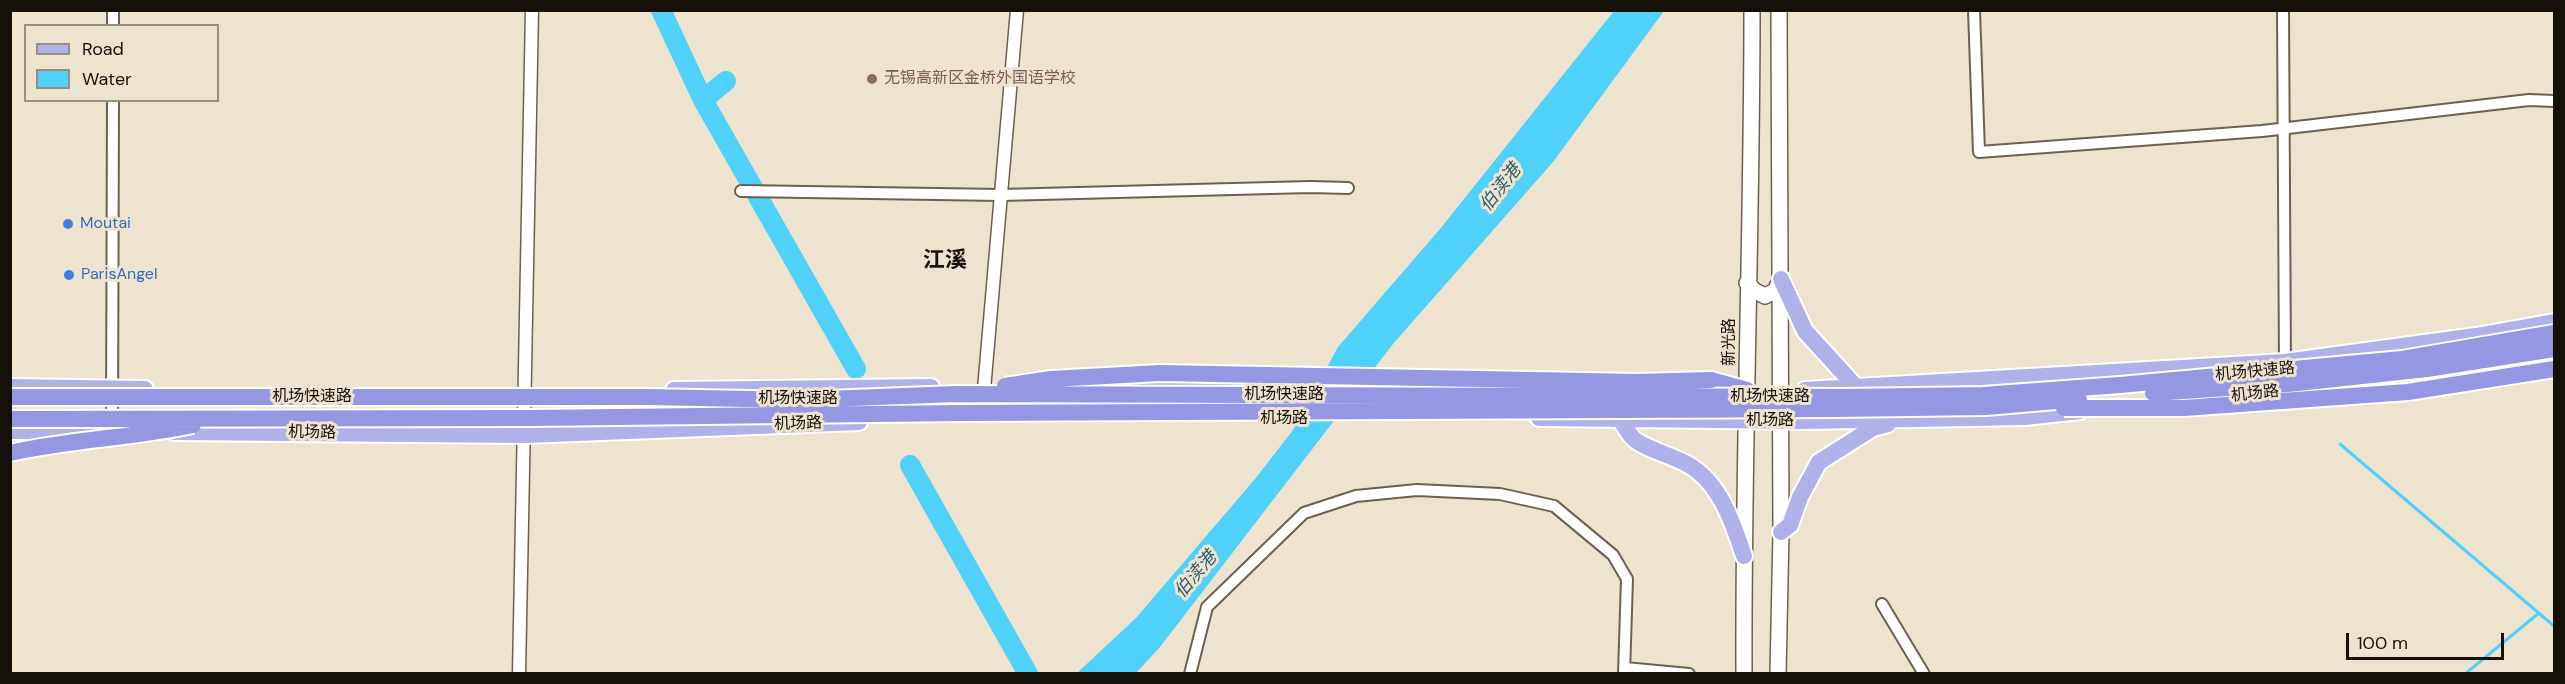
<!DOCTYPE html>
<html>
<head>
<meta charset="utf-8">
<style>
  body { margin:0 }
  #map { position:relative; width:2565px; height:684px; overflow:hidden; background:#eee3cf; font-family:"DM Sans",sans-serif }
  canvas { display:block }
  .frame { position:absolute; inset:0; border:12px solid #15110a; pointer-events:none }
  .legend { position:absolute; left:24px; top:24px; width:195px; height:78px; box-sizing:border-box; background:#eee3cf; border:2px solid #978f80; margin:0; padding:8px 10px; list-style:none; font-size:18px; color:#15110a }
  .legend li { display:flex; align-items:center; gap:12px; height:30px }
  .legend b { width:30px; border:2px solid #978f80 }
  .scale { position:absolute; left:2346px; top:633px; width:158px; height:27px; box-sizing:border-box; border:3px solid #15110a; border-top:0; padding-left:8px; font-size:18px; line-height:21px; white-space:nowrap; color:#15110a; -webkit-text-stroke:4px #eee3cf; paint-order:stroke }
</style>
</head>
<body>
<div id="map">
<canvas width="2565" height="684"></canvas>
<div class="frame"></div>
<ul class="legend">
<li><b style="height:8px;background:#b0b1e9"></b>Road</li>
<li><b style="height:16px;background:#4fd1fa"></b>Water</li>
</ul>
<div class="scale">100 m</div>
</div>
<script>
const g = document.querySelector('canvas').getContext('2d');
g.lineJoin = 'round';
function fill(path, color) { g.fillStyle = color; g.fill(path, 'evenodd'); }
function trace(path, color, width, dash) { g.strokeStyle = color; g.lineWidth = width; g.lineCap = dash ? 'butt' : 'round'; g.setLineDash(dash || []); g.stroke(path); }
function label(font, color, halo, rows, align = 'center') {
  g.font = font + ' "DM Sans","Noto Sans SC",sans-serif'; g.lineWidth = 6; g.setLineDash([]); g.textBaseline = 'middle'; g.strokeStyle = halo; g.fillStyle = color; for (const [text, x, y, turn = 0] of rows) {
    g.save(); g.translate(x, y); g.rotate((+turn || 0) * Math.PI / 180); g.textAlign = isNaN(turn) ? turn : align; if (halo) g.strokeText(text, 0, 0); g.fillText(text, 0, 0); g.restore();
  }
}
const water = new Path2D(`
  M1614,11H1664L1553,162L1393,344L1160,647L1136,673L1076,674L1136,618L1255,479L1293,430L1338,347L1440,229Z`);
const stream = new Path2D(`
  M2340,444L2554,626
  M2465,674L2539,613`);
const river = new Path2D(`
  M661,10L703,100L856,369
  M703,100L726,81
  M910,465L1028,674`);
const minor = new Path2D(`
  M113,10V26
  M1974,10L1979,152L2262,131L2529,100L2554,101
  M2283,10L2285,367
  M741,191L1001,195L1310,187L1348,188
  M112,425L113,100
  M1882,604L1924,674
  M1625,668L1689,674
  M1190,674L1207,607L1304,513L1356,496L1417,490L1500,494L1554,506L1613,555L1627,579L1624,674`);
const tertiary = new Path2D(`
  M983,401L1017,10
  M519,674L532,10`);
const secondary = new Path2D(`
  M1747,283L1755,291L1765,296L1775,291L1781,279
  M1744,674C1743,452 1752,232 1752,10
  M1778,674L1781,532L1779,10`);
const primary = new Path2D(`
  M1781,279L1805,331L1856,387
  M1112,382L1506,388
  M10,387L145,389
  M674,390L931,387
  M1805,390L2285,362L2476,336L2554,322
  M2219,398L2271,393
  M1539,418L1804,421L2025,417L2080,411
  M1620,419C1624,425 1628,433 1633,438C1641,447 1675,457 1687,464C1720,482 1733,523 1744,556
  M10,431H119
  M174,432L525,435L859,422
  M1781,532L1790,525L1800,497L1819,462L1873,428L1888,424`);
const trunk = new Path2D(`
  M1711,380L1747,390`);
const trunkBridge = new Path2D(`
  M1005,386L1051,379L1160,373L1637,382L1711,380
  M2153,393L2288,384L2427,369L2554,349
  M10,397H647L800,400L956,394L1844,397L1983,395L2120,385L2402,359L2554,333
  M2064,408H2184L2408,392L2554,369
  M10,419L530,418L962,413L1835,409L1986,407L2079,399
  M10,453C71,439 133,438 193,425`);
const markers = [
  [872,79,6,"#8d6e63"],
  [68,224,6,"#3f7fe0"],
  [69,275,6,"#3f7fe0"]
];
const educationNames = [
  ["无锡高新区金桥外国语学校",884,79]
];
const shopNames = [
  ["Moutai",80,224],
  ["ParisAngel",81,275]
];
const streetNames = [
  ["新光路",1730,342,-90],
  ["机场快速路",2255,372,-5],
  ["机场路",2255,394,-6],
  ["机场快速路",1284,395],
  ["机场快速路",312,397],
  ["机场快速路",1770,397],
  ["机场快速路",798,399],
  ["机场路",1284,419],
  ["机场路",1770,421],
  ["机场路",798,424,-2],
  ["机场路",312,433,1]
];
const waterNames = [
  ["伯渎港",1501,188,-52],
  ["伯渎港",1196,575,-50]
];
const districtNames = [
  ["江溪",945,261]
];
fill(water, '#4fd1fa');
trace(stream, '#4fd1fa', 3);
trace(river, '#4fd1fa', 20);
trace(minor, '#6b6150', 14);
trace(tertiary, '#6b6150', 15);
trace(secondary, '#6b6150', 18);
trace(primary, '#fff', 20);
trace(trunk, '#fff', 20);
trace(minor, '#fff', 10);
trace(tertiary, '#fff', 12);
trace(secondary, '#fff', 15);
trace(primary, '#b0b1e9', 16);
trace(trunk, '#9697e2', 16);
trace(trunkBridge, '#fff', 20, []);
trace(trunkBridge, '#9697e2', 16);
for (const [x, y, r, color] of markers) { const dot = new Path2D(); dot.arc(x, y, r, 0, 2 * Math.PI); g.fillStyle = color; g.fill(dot); trace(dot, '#eee3cf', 2); }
label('16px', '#785e54', '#eee3cf', educationNames, 'left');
label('16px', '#366cbe', '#eee3cf', shopNames, 'left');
label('16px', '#15110a', '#eee3cf', streetNames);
label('italic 18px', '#2a5f70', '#eee3cf', waterNames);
label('bold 22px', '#15110a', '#eee3cf', districtNames);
</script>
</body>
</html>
